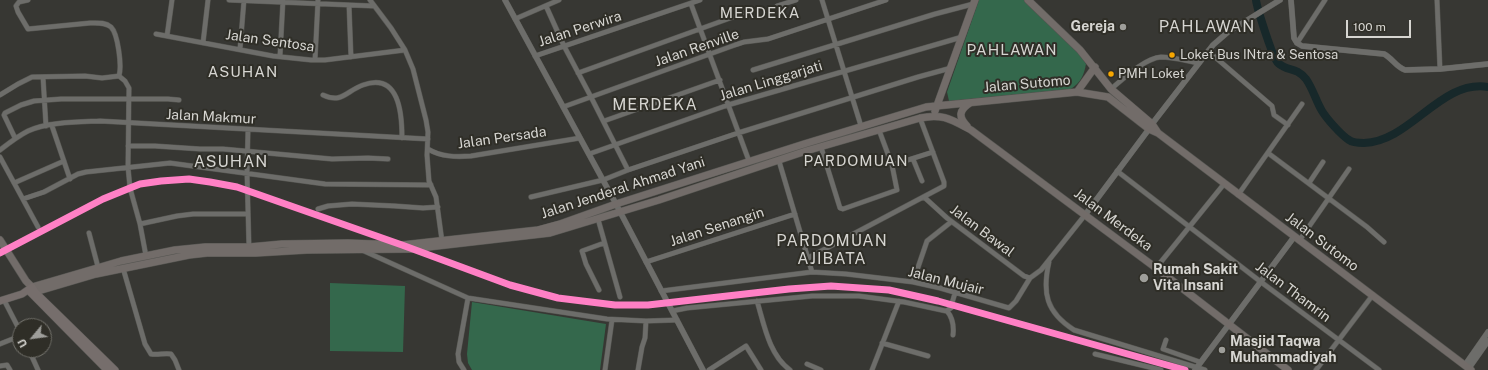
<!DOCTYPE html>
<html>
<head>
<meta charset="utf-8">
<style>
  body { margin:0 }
  #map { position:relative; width:1488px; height:370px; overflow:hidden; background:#373733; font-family:"Public Sans",sans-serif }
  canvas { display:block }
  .north { position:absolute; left:12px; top:318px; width:40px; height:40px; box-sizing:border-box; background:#2f2e27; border:1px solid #72716b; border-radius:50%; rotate:241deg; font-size:11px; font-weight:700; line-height:16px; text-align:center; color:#d6d5d1 }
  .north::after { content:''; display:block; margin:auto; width:14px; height:18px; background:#9e9e9a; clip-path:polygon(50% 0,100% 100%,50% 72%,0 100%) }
  .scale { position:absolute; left:1346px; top:20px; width:65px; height:18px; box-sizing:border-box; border:2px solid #d6d5d1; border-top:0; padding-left:5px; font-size:12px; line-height:14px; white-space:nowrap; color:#d6d5d1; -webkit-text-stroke:3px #2f2e27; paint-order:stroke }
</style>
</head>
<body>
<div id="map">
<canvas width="1488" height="370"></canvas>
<div class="north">U</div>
<div class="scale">100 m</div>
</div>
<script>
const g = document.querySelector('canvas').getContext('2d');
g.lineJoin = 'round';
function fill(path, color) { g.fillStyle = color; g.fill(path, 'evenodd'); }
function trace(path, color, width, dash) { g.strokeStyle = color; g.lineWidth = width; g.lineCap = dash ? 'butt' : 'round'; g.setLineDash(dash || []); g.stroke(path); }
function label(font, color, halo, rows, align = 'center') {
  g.font = font + ' "Public Sans",sans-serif'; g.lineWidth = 4; g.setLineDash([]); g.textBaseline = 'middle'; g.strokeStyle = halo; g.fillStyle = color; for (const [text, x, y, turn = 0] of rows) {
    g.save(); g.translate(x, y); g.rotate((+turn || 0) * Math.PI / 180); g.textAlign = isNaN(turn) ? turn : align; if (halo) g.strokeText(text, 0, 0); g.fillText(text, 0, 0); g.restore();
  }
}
const green = new Path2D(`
  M979,0H1024L1081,56L1086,64C1084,75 1081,82 1071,89L949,101L947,92Z
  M330,283L405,286L403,352L330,351Z
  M472,302L606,324L600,370H472L468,363L467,354Z`);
const river = new Path2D(`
  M1256,0C1257,8 1273,59 1278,63C1288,72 1295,66 1306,79C1313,89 1316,101 1322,111C1327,119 1341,135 1349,140C1353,143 1359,143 1364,143C1410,142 1441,79 1488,87`);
const minor = new Path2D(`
  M28,0L19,2L16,6L18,12L28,29L90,23C97,23 105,22 111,27C118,34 122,66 119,76
  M229,0L374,6
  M370,0L391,28L405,50L413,69L426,120L428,132L427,155L429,181L436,197L442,241
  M822,0L861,126
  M1437,0L1440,69
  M691,4L749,161
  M349,5L351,57
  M546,6L564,46L591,97L628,170
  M777,6L796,0
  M515,19L559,0
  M156,34L273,56L311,60H325L405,50
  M167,36L172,0
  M203,43L208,0
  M1297,43L1325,0
  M240,49L244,0
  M1208,51L1272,106L1274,115L1288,125
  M280,56L283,0
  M535,56L700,0
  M315,60L318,0
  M753,70L935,14L973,4
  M578,73L747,12
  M43,77L46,126
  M1111,89C1123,79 1145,58 1161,57C1173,57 1187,61 1199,63
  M0,95L18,84L32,77L85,76L102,78L119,76L125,81L129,88L128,167L130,188L140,224L146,256
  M323,95C342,104 346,91 363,85C399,72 402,113 402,138
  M563,107L735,45L744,42L768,39L886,0
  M604,121L720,80
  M52,126L70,179
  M248,130L247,173L249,247
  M15,138L4,115L5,113L21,105L34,101L61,99H168L179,100
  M128,146H155L200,149H223L332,159L368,158L388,159
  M821,147L840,208L843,209L897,190L892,165L879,130
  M428,149C441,157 456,157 471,156L580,138
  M0,150C9,143 18,136 28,131C47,122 79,122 100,121L428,139
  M1268,153L1367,227L1384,242
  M589,154L728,105L962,37
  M0,157L38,227
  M913,159L922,181
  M779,161L812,272
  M892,165L933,152
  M1117,171L1261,282L1379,370
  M14,183L64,161
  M1309,183L1323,162
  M1238,195L1302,104
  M531,197L603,180L628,170L738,133L918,77L951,68
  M924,197L947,218L1024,276L1030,278
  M23,199L44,192L78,174L86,172L170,163L325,184L431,185
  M318,209L328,206L352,204L395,206L423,208L438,207
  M598,219L620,297
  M140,224L177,216L193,214H248
  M89,233L98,267
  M1299,241L1349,169
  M364,251L468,298L607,319L646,321L677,320
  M808,258L944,186V182L920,118
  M646,262L795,214
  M1049,262C1042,293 1046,312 1074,330L1205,370
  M123,268L145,344L151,354C158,355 164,353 171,354L175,360L179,370
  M1156,268L1224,184
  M913,282L927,241L951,222
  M599,290L586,264L582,251L604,243
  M661,291L812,272L846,274L913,282L940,288L1009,308L1016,301L1030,278L1041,270L1085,215
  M4,300L20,331
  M757,301C764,324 769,355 790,370
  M952,303L955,293
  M672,311L687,308L812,296H859L904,302L946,311L951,308
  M947,311C953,318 954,326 953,335
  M1166,340L1163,349L1200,362
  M882,343L928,356
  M0,344L20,336
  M29,350L38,370
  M1095,354L1161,370
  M807,364L821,370
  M0,366L7,365L10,370
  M464,370L459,362L458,354L468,298
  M605,370L612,320
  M638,370L642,347L645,338L646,321
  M709,370L746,346L761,370
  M872,370L899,301
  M1316,370L1372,296`);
const tertiary = new Path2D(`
  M505,0L616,204L703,370
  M1291,0L1294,38L1297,43L1302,46L1384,54C1392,58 1396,67 1405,70L1440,69L1488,64
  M1152,124L1213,45L1228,32L1280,0
  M1085,215L1149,129
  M1465,365L1488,332
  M1469,368L1488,341
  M1195,370L1294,237`);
const primary = new Path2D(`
  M1028,0L1080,50L1111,89L1152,124L1158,133
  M1077,92L1095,67
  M935,111L975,0
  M967,126C958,117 959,110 970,103
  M0,240L26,281L32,287L121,261L175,250L205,247H249L282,244L348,243L402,245L538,230L560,224L616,204L804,144L926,107L1077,92L1108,97L1149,129L1158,133L1471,370
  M35,292L96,274L189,255L207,253H256L307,250L411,249L550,233L659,200L806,151L920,118C943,113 952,120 971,130L1156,268L1288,370`);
const trunk = new Path2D(`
  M30,292L107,370
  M0,301L22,294L32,287L35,292L115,370`);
const rail1 = new Path2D(`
  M0,253L103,199L130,188L140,184L161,181L189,179L210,182L237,187L402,245L510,285L558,298L615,305H648L789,289L831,286L889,290L938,301L1185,370`);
const markers = [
  [1123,27,4,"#9e9e9a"],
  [1172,55,3.5,"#f7a600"],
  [1111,74,3.5,"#f7a600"],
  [1144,278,5,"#9e9e9a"],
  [1222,350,4,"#9e9e9a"]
];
const busNames = [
  ["Loket Bus INtra & Sentosa",1180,55],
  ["PMH Loket",1118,74]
];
const poiNames = [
  ["Gereja",1115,27,"right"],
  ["Rumah Sakit",1153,270],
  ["Vita Insani",1153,286],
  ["Masjid Taqwa",1230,342],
  ["Muhammadiyah",1230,358]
];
const streetNames = [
  ["Jalan Perwira",580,29,-18],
  ["Jalan Sentosa",270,41,8],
  ["Jalan Renville",697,48,-19],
  ["Jalan Linggarjati",771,81,-17],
  ["Jalan Sutomo",1027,84,-5],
  ["Jalan Makmur",211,117,3],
  ["Jalan Persada",502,138,-8],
  ["Jalan Jenderal Ahmad Yani",623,188,-18],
  ["Jalan Merdeka",1113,220,37],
  ["Jalan Senangin",717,227,-18],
  ["Jalan Bawal",982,231,37],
  ["Jalan Sutomo",1322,242,37],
  ["Jalan Mujair",946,281,14],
  ["Jalan Thamrin",1293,292,37]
];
const neighbourhoodNames = [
  ["MERDEKA",760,13],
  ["PAHLAWAN",1012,50],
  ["ASUHAN",243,72],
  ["PARDOMUAN",856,161]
];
const quarterNames = [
  ["PAHLAWAN",1207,27],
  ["MERDEKA",655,105],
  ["ASUHAN",231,162],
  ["PARDOMUAN",832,241],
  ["AJIBATA",832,259]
];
fill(green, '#34684c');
trace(river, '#17282a', 8);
trace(minor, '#565652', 5.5);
trace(tertiary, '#565652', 6);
trace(primary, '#565652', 8);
trace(trunk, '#565652', 8);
trace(minor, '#6d6d6a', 4.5);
trace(tertiary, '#6d6d6a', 5.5);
trace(primary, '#726c69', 7);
trace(trunk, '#766e6c', 7);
trace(rail1, '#ff80c5', 7);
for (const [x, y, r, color] of markers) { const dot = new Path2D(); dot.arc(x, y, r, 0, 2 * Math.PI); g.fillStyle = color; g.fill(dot); trace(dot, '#2f2e27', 1.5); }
label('13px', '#d6d5d1', '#2f2e27', busNames, 'left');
label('bold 14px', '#d6d5d1', '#2f2e27', poiNames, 'left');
label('14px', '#d6d5d1', '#2f2e27', streetNames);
g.letterSpacing = '1px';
label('15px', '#d6d5d1', '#2f2e27', neighbourhoodNames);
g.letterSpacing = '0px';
g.letterSpacing = '1px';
label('16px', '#d6d5d1', '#2f2e27', quarterNames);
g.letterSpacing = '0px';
</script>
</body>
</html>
